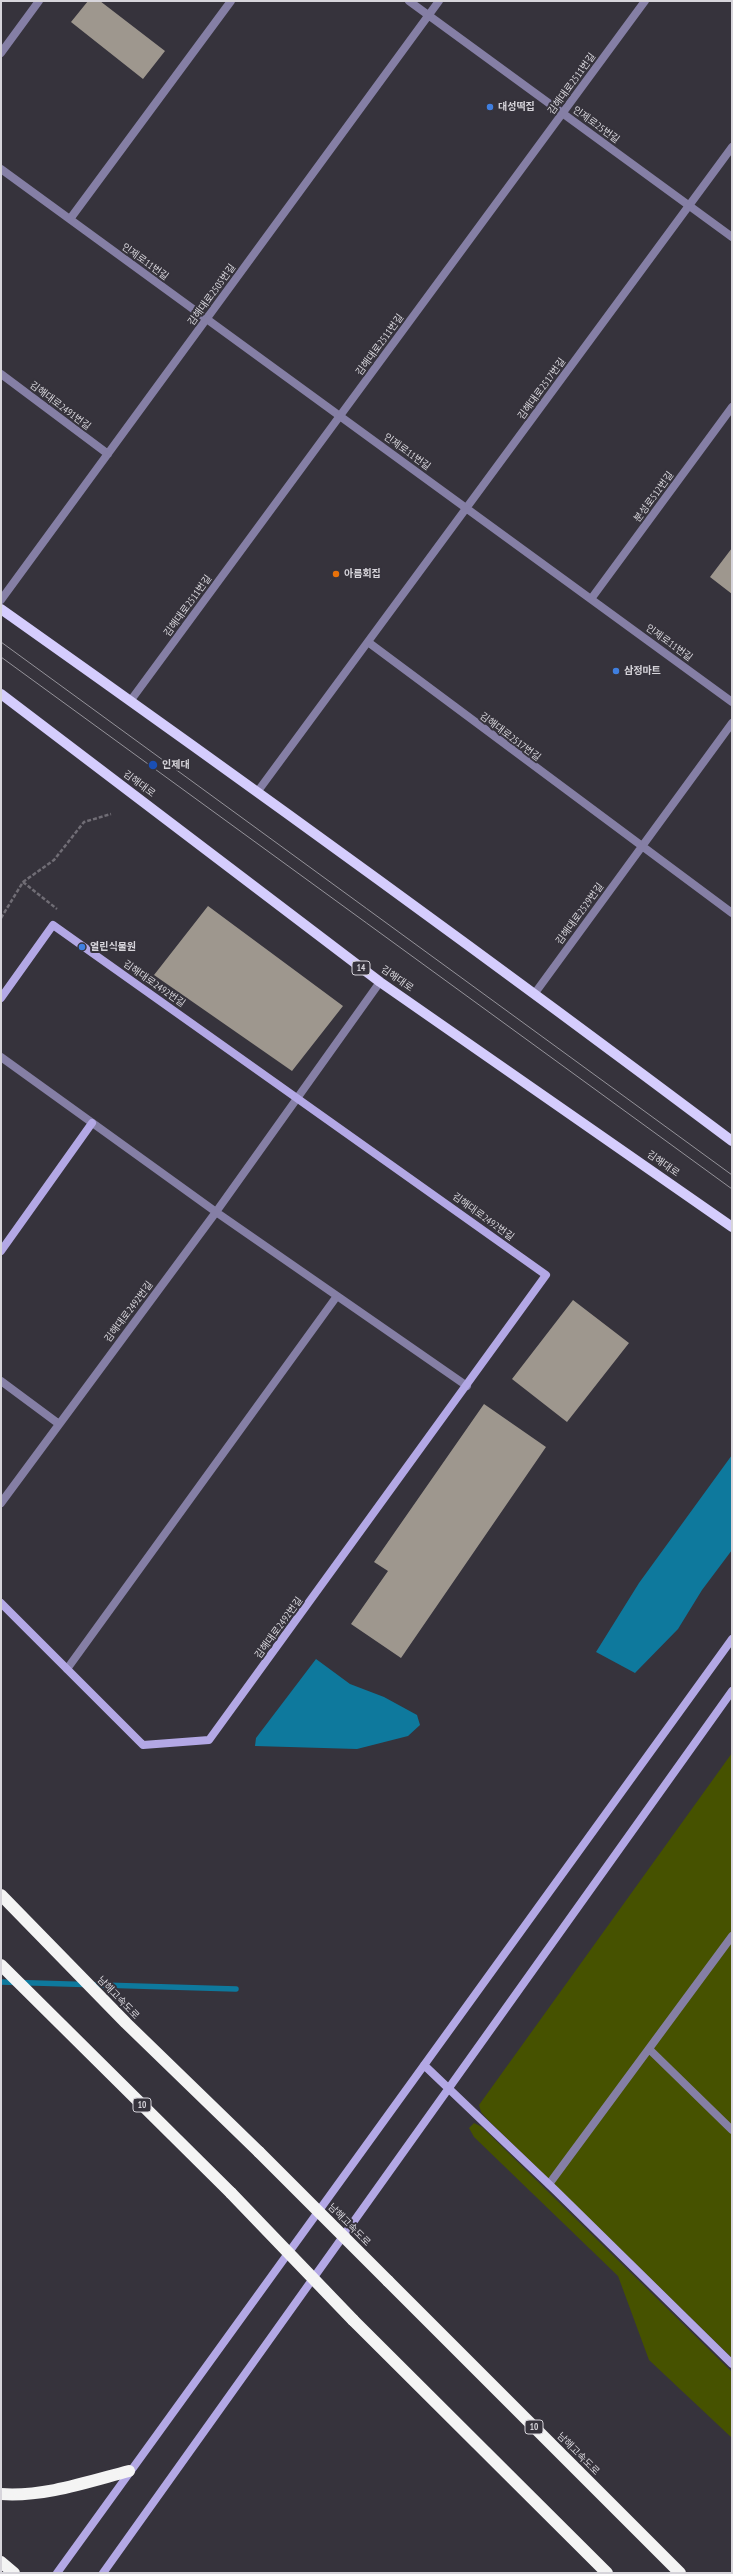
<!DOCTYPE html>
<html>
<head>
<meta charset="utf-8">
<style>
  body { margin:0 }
  #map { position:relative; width:733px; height:2574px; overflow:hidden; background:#36333c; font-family:"PT Sans Narrow",sans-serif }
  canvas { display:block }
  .frame { position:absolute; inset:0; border:2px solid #d7d5db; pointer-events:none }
</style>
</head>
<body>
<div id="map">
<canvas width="733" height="2574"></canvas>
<div class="frame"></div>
</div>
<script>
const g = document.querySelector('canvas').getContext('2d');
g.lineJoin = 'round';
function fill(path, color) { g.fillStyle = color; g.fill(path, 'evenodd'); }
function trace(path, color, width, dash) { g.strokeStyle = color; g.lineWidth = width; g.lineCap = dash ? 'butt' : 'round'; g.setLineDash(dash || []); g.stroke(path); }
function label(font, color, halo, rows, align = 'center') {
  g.font = font + ' "PT Sans Narrow","Noto Sans KR",sans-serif'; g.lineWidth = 4; g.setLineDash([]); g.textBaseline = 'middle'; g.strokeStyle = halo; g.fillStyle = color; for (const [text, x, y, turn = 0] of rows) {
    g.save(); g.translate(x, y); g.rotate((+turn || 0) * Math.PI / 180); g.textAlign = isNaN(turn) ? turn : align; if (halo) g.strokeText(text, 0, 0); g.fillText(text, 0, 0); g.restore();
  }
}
const green = new Path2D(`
  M732,1753V2358L489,2121L481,2112L479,2105Z
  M474,2123L482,2127L732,2372V2438L649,2360L618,2276L474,2137L469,2128Z`);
const water = new Path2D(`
  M732,1455V1550L702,1590L678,1629L635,1673L596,1652L639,1583Z
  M316,1659L350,1684L384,1697L417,1715L420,1725L408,1736L357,1749L255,1746L256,1738Z`);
const stream = new Path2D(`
  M1,1982L236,1989`);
const building = new Path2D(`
  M88,1H100L165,51L143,79L71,22Z
  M732,548V594L710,577Z
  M208,906L343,1006L292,1071L154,975Z
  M573,1300L629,1343L567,1422L512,1379Z
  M484,1404L546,1447L401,1658L351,1624L388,1571L374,1562Z`);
const path = new Path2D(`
  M23,882L57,909
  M1,918L23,882L54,860L84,822L111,814`);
const street = new Path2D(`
  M409,1L732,237
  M1,53L39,1
  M1,169L732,702
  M70,219L231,1
  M1,374L108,454
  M591,599L732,407
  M1,600L439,1
  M368,642L732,913
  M131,700L645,1
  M258,791L732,147
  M535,993L732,723
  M1,1057L216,1212L380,982
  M1,1381L59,1424
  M1,1503L216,1212L467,1386
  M67,1669L337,1296
  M649,2049L732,2130
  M549,2184L732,1936`);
const secondary = new Path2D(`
  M1,998L53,925L546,1275L209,1740L143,1745L1,1603
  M1,1251L92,1123
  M424,2065L556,2191L732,2364
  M57,2573L732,1639
  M103,2573L732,1691`);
const primary = new Path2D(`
  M1,609C247,783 491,960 732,1141
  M1,694L380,982L732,1227`);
const highway = new Path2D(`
  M1,1895L126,2023L259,2152
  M1,1965L231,2193
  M388,2281L680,2573
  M353,2320L607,2573
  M1,2494C44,2497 87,2482 129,2471
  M1,2562L14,2573`);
const tram = new Path2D(`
  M1,642L732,1175
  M1,657L732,1189`);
const highwayBridge = new Path2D(`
  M259,2152L388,2281
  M231,2193L353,2320`);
const markers = [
  [490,107,4,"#3f7fe0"],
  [336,574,4,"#e8710a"],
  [616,671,4,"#3f7fe0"],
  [153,765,5,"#1a4fb4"],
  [82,947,4,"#3f7fe0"]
];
const shields = [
  [361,968,18],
  [142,2105,18],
  [534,2427,18]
];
const shieldNames = [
  ["14",361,968],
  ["10",142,2105],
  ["10",534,2427]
];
const streetNames = [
  ["김해대로2511번길",572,84,-54],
  ["인제로25번길",596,125,36],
  ["인제로11번길",145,262,36],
  ["김해대로2505번길",212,295,-54],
  ["김해대로2511번길",380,345,-54],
  ["김해대로2517번길",542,389,-54],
  ["김해대로2491번길",60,406,37],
  ["인제로11번길",407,452,36],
  ["분성로512번길",654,497,-54],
  ["김해대로2511번길",188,606,-54],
  ["인제로11번길",669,643,36],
  ["김해대로2517번길",510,737,37],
  ["김해대로",139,784,37],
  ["김해대로2529번길",580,914,-54],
  ["김해대로",397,979,35],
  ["김해대로2492번길",154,984,35],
  ["김해대로",663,1164,35],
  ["김해대로2492번길",483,1217,36],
  ["김해대로2492번길",129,1312,-53],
  ["김해대로2492번길",279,1628,-54],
  ["남해고속도로",118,1998,46],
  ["남해고속도로",349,2225,45],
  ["남해고속도로",578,2454,45]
];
const poiNames = [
  ["대성떡집",498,107],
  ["아름회집",344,574],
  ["삼정마트",624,671],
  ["인제대",162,765],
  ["열린식물원",90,947]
];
fill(green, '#465200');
fill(water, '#0e799d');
trace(stream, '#0e799d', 5.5);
fill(building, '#9e978e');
trace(path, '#706d75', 2.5, [4, 2]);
trace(street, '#857fa5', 8);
trace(secondary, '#b3a8e5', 8);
trace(primary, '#d5cdfd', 10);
trace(highway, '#f4f4f4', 12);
trace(tram, '#95939a', 1);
trace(highwayBridge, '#f4f4f4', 12);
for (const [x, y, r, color] of markers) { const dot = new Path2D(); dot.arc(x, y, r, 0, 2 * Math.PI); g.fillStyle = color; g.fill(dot); trace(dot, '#36333c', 1.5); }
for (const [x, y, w] of shields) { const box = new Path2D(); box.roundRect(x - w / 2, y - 7, w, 14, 3); g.fillStyle = '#36333c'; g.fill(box); trace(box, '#d7d5db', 1); }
label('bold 9px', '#d7d5db', null, shieldNames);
label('10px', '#d7d5db', '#36333c', streetNames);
label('bold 10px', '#d7d5db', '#36333c', poiNames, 'left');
</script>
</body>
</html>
